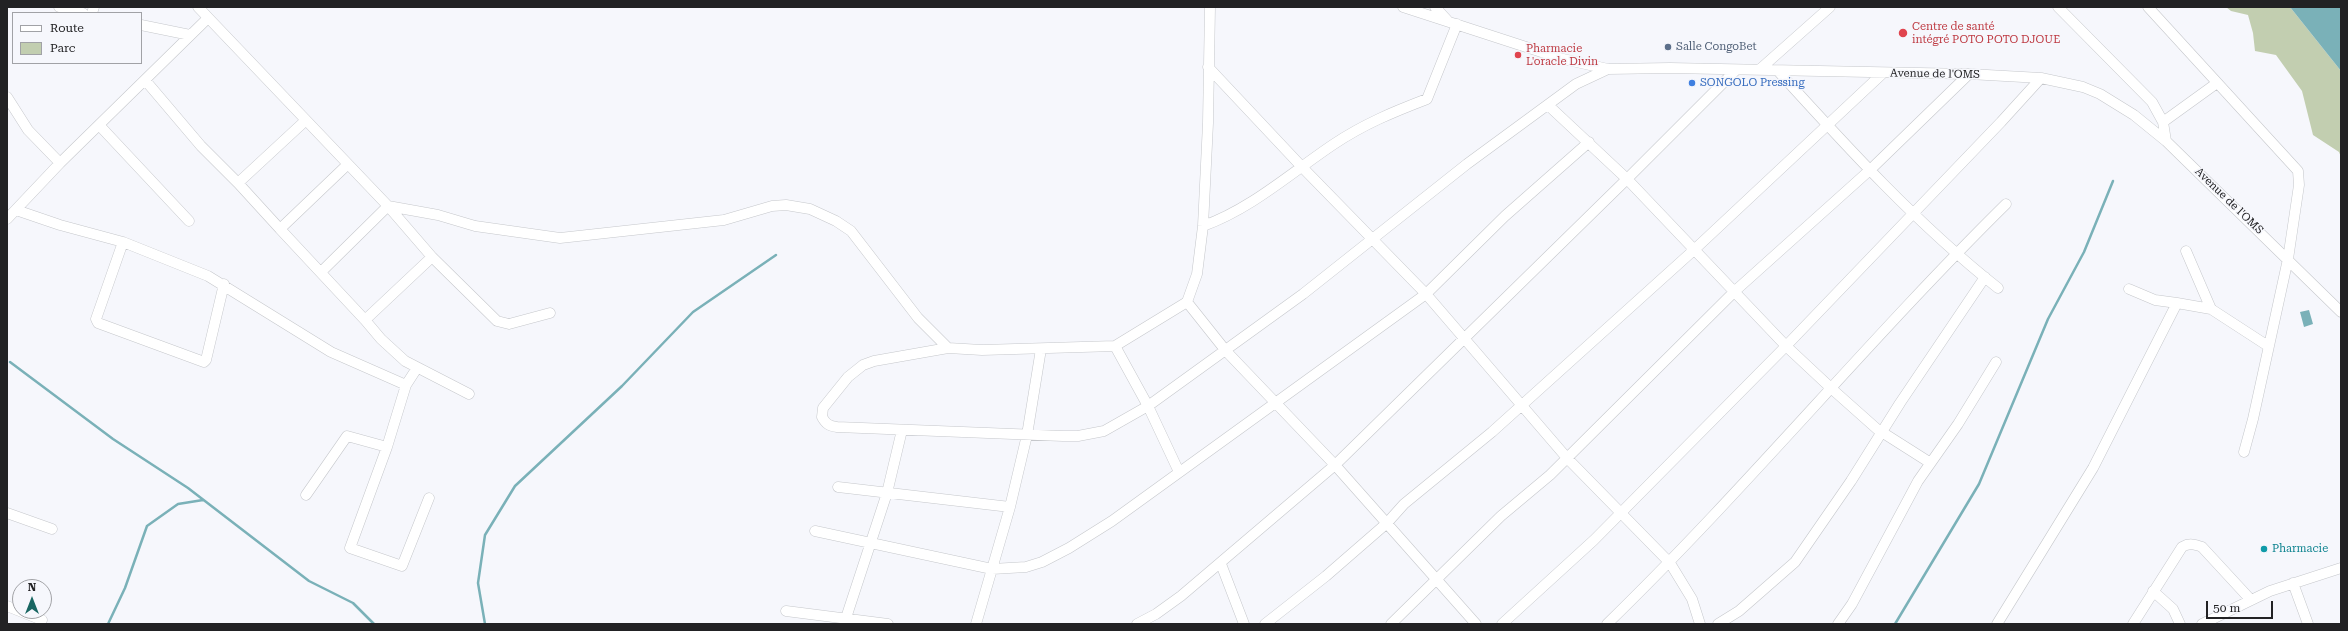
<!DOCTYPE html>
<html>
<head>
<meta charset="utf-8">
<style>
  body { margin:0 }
  #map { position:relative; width:2348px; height:631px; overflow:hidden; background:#f6f7fc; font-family:"Roboto Serif",serif }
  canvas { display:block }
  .frame { position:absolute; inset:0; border:8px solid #222224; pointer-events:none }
  .legend { position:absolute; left:12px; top:12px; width:130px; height:52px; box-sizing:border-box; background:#f6f7fc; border:1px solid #a1a2a6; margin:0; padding:5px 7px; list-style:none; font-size:12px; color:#222224 }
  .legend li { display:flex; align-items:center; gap:8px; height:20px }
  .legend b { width:20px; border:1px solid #a1a2a6 }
  .north { position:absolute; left:12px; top:579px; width:40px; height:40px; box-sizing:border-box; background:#f6f7fc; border:1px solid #a1a2a6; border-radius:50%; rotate:0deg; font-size:11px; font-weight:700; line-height:16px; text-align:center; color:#222224 }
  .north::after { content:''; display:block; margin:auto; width:14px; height:18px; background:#196662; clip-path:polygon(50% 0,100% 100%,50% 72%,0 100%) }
  .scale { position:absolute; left:2206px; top:601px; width:67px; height:18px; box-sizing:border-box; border:2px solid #222224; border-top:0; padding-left:5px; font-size:12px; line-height:14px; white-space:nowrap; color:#222224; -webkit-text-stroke:3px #f6f7fc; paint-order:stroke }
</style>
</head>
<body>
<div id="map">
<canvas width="2348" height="631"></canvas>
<div class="frame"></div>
<ul class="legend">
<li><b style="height:5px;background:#fff"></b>Route</li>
<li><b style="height:11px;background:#c2ceb0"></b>Parc</li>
</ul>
<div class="north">N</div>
<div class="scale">50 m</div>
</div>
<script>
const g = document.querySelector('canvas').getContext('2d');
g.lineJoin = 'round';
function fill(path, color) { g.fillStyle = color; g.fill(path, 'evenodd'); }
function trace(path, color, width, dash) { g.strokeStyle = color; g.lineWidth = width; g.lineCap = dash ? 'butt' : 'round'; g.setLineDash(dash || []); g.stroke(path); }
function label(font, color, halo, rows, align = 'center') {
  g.font = font + ' "Roboto Serif",serif'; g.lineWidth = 3; g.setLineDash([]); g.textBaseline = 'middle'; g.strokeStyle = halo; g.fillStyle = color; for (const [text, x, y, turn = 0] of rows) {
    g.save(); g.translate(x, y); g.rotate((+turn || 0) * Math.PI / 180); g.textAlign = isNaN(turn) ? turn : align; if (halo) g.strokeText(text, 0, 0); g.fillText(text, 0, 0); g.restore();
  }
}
const green = new Path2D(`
  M2226,7H2290L2341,71V157L2339,152L2313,135L2302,91L2276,55L2255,51L2253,33L2248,15L2231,11Z`);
const water = new Path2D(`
  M2290,7H2341V71Z
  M2309,310L2313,324L2304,327L2300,312Z`);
const stream = new Path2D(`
  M10,362L113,439L188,488L309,581L353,603L374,624
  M108,624L125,588L147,526L178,504L203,500
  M485,624L478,583L485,535L515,486L622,386L693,312L776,255
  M1895,624L1979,484L2048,319L2084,252L2113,181`);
const minor = new Path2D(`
  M59,7L83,13
  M198,7L388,206L432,257L497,321L509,324L550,313
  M1210,7L1208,123L1203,226L1197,274L1187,302L1115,346L982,350L948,348L874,361L863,365L848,377L823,408L822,417C826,424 829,426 837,427L1063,436H1078L1104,431L1148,406L1303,294L1467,164L1576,84L1608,69
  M1403,7L1563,59L1608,69L1670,68L1969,74L2041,78L2083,87L2100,94L2134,115L2166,141L2341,312
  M1435,7L1447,20
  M2058,7L2152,102L2163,122L2166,141
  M2148,7L2298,171L2299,185L2288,259L2253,419L2244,452
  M92,13L94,7
  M141,25L190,35
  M1208,67L1302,167L1426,294L1567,458L1670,563L1692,599L1700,624
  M1759,70L1830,7
  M1778,71C1847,147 1917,224 1998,288
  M145,80L201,146L238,183L305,121
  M7,97L28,130L60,163
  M1549,106L1627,179L1786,346L1832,389L1877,429L1929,462
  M2163,122L2217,83
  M99,125L189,221
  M347,165L280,229L365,320L432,257
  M238,183L280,229
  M388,206L438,215L475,226L560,238L724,220L772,206L786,205L810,209L836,221L851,231L918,318L948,348
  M16,210L60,225L123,242L208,276L331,352L406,385
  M7,219L60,163L208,18
  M1203,226C1251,209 1292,172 1334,144C1364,124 1393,112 1427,99L1457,24
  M123,242L96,319L98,323L204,362L206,360L224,284
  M2186,251L2211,309L2268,346
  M321,272L388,206
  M2129,289L2155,300L2177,303
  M1187,302L1226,351L1335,465L1476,624
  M365,320L381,339L405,361L469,394
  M1115,346L1148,406L1179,472
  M417,368L406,385L387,447L350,548L402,566L429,498
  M838,487L1010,507L1027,435L1041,349
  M306,495L347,436L387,447
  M7,513L52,529
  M815,531L992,569L1026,567L1042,562L1069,548L1112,521L1426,294L1505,216L1589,142
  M1221,564L1244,624
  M2293,583L2308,624
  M2153,591L2173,609L2180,624
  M7,606L42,620
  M786,611L888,624
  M844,624L887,493L902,430
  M976,624L1010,507
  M1137,624L1156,614L1181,596L1335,465L1627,179L1736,70
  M1265,624L1326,576L1387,523L1404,504L1492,432L1695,249L1883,73
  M1391,624L1501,516L1550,475L1735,291L1871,169L1969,74
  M1502,624L1594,540L1786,346L2001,122L2041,78
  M1607,624C1746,489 1869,339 2006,204
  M1718,624L1739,611L1795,562L1851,481L1900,403L1985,277
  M1838,624L1852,604L1918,481L1958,424L1996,362
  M1997,624L2093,468L2177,303L2211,309
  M2133,624L2182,547C2189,543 2194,544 2202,547L2250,599
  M2202,624L2270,591L2341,568`);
const markers = [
  [1903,33,5,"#e0444e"],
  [1668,47,4,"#5c6f8a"],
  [1518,55,4,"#e0444e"],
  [1692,83,4,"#3f7fe0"],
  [2264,549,4,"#0f9aa8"]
];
const healthNames = [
  ["Centre de santé",1912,27],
  ["intégré POTO POTO DJOUE",1912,40],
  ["Pharmacie",1526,49],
  ["L'oracle Divin",1526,62]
];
const serviceNames = [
  ["Salle CongoBet",1676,47]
];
const streetNames = [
  ["Avenue de l'OMS",1935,74,1],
  ["Avenue de l'OMS",2229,201,44]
];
const shopNames = [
  ["SONGOLO Pressing",1700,83]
];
const cultureNames = [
  ["Pharmacie",2272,549]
];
fill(green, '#c2ceb0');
fill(water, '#7ab1b8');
trace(stream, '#7ab1b8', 2.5);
trace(minor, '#c5c7cb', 11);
trace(minor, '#fff', 10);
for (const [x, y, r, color] of markers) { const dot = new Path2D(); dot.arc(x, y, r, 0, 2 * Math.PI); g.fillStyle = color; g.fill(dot); trace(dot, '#f6f7fc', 1.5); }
label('11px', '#be3a42', '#f6f7fc', healthNames, 'left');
label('11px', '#4e5e75', '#f6f7fc', serviceNames, 'left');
label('11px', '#222224', '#f6f7fc', streetNames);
label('11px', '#366cbe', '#f6f7fc', shopNames, 'left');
label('11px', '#0d838f', '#f6f7fc', cultureNames, 'left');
</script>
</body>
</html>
